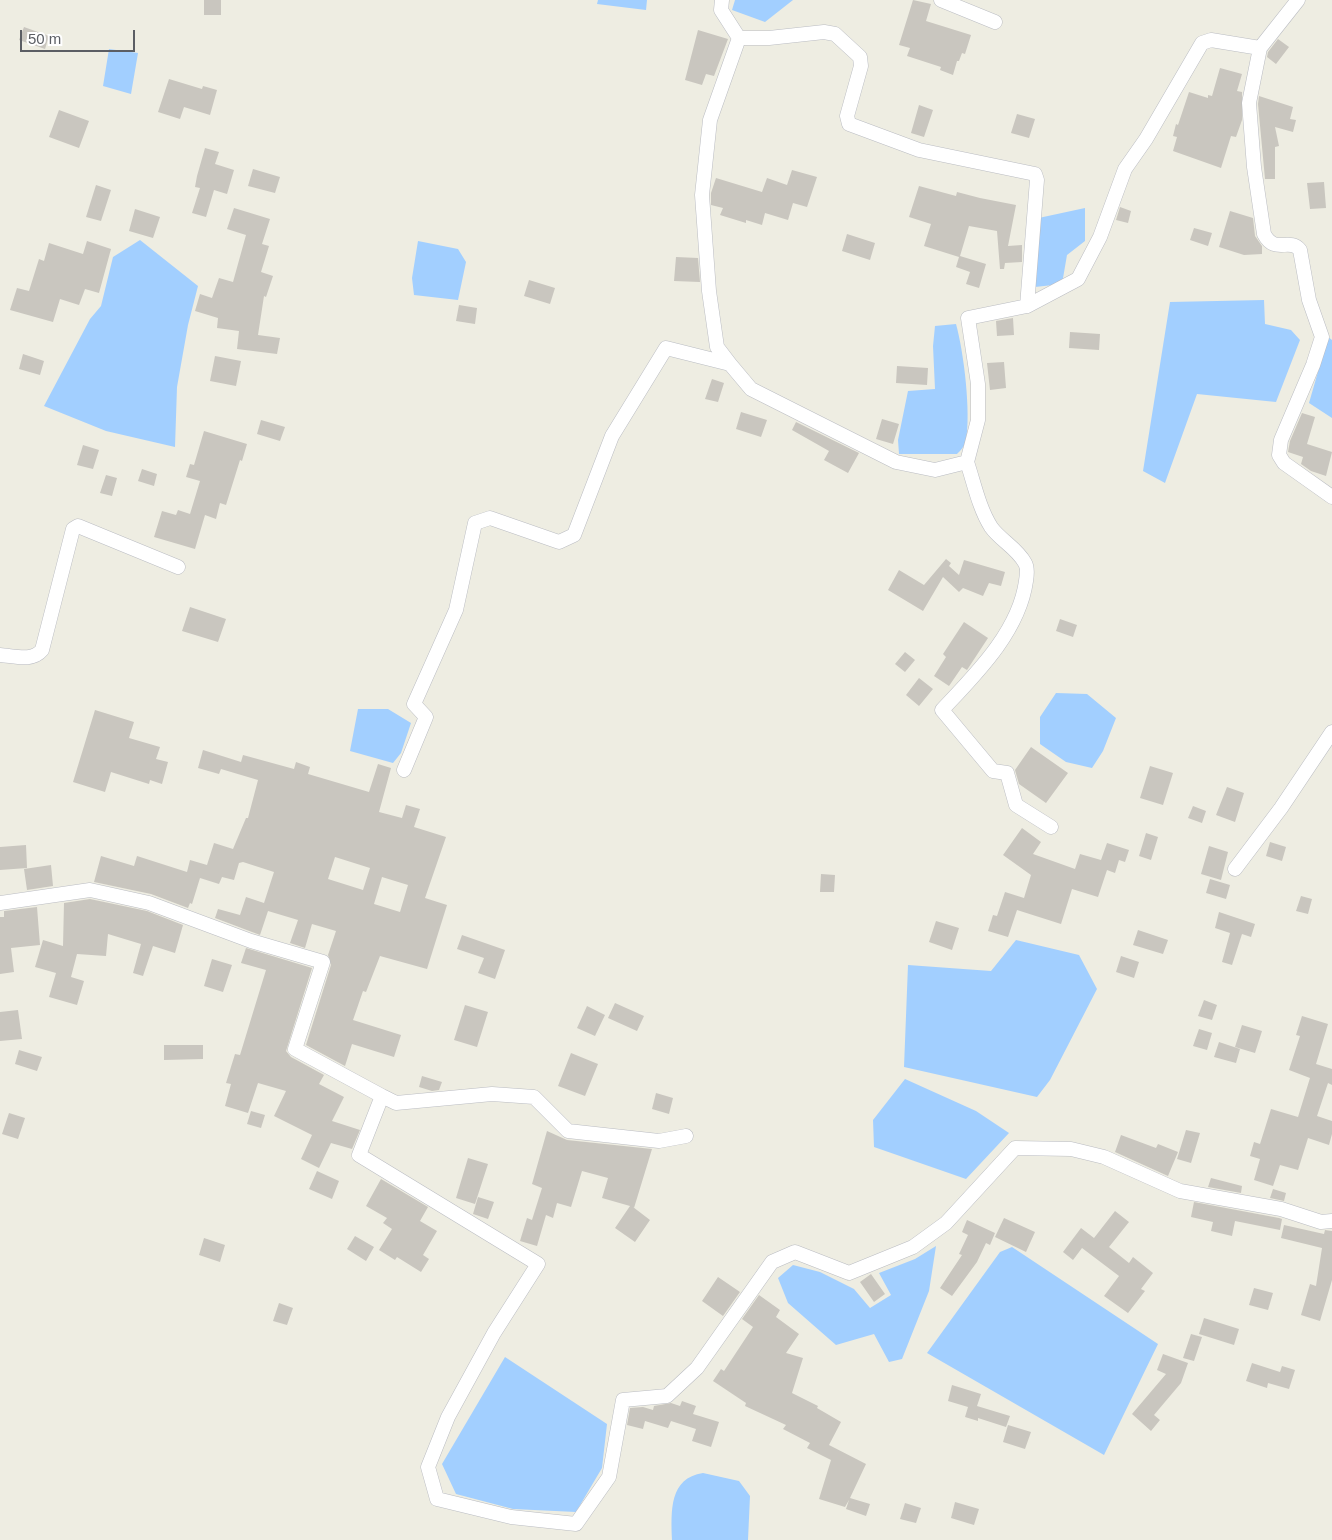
<!DOCTYPE html>
<html>
<head>
<meta charset="utf-8">
<style>
  body { margin:0 }
  #map { position:relative; width:1332px; height:1540px; overflow:hidden; background:#eeede2; font-family:Arial,sans-serif }
  canvas { display:block }
  .scale { position:absolute; left:20px; top:30px; width:115px; height:22px; box-sizing:border-box; border:2px solid #5b5e64; border-top:0; padding-left:6px; font-size:15px; line-height:18px; white-space:nowrap; color:#5b5e64; -webkit-text-stroke:4px #fff; paint-order:stroke }
</style>
</head>
<body>
<div id="map">
<canvas width="1332" height="1540"></canvas>
<div class="scale">50 m</div>
</div>
<script>
const g = document.querySelector('canvas').getContext('2d');
g.lineJoin = 'round';
function fill(path, color) { g.fillStyle = color; g.fill(path, 'evenodd'); }
function trace(path, color, width, dash) { g.strokeStyle = color; g.lineWidth = width; g.lineCap = dash ? 'butt' : 'round'; g.setLineDash(dash || []); g.stroke(path); }
const water = new Path2D(`
  M598,0H647L646,10L597,4Z
  M735,0H793L765,22L732,10Z
  M109,49L138,53L131,94L103,86Z
  M1085,208V241L1067,255L1062,284L1035,287L1034,219Z
  M140,240L198,286L188,325L177,387L175,447L106,431L44,406L90,319L101,306L113,257Z
  M418,241L458,249L466,262L458,300L414,295L412,278Z
  M1264,300L1265,324L1291,330L1300,340L1276,402L1197,394L1165,483L1143,471L1170,302Z
  M956,324C964,353 971,412 966,441C965,446 960,451 957,454H899L898,440L908,391L935,389L933,346L935,326Z
  M1328,337L1332,340V418L1309,403Z
  M1056,693L1087,694L1116,718L1103,751L1092,768L1066,762L1040,744V717Z
  M358,709H388L411,723L401,753L393,763L350,751Z
  M1016,940L1079,955L1097,989L1050,1080L1037,1097L904,1067L908,965L991,971Z
  M905,1079L976,1111L1009,1133L966,1179L874,1147L873,1120Z
  M936,1246L929,1291L902,1359L889,1362L874,1334L836,1345L788,1303L778,1278L793,1265L820,1272L854,1289L870,1308L891,1295L879,1273L915,1259Z
  M1012,1247L1158,1344L1104,1455L927,1353L1000,1252Z
  M505,1357L607,1424L602,1468L576,1512L513,1509L456,1494L442,1464Z
  M703,1473L739,1481L750,1496L748,1540H672C671,1511 669,1478 703,1473Z`);
const building = new Path2D(`
  M204,0H221V15H204Z
  M913,0L931,4L926,21L971,35L965,54L962,53L959,61H957L953,75L940,70L941,67L907,56L910,48L899,45Z
  M24,27L49,36L45,49L19,40Z
  M698,30L728,39L714,76L706,74L702,85L685,80Z
  M1278,39L1289,47L1276,64L1267,57L1268,52Z
  M1220,68L1242,74L1237,91L1242,92V120L1236,137L1231,136L1221,168L1173,151L1177,137L1173,136L1176,124L1178,125L1189,92L1208,98V95L1212,96Z
  M169,79L202,89L203,86L217,90L210,115L184,107L180,119L158,112Z
  M1259,96L1293,107L1290,119L1296,120L1293,132L1275,127L1279,146L1275,147V179H1265L1258,104Z
  M919,105L933,110L924,137L911,133Z
  M59,110L89,121L79,148L49,137Z
  M1017,114L1035,119L1029,138L1011,133Z
  M205,148L219,152L215,164L234,170L227,194L214,190L206,217L192,213L200,188L195,187L197,176Z
  M253,169L280,177L275,193L248,186Z
  M792,170L817,177L807,207L793,203L788,220L765,213L762,225L746,220V223L720,215L723,208L711,205V193L716,178L762,192L767,178L787,185Z
  M1324,182L1326,208L1310,209L1307,183Z
  M96,185L111,190L101,221L86,217Z
  M919,186L956,196L957,192L980,198L1016,205L1008,246L1022,245V262L1005,263L1004,269H1000L997,231L969,226L960,256L986,264L979,288L966,284L970,272L956,267L959,257L924,246L931,224L909,217Z
  M1120,207L1131,211L1128,223L1116,220Z
  M234,208L270,219L262,244L269,246L261,272L273,276L266,297L264,296L258,335L280,338L277,354L237,349L239,331L217,328L218,318L195,311L200,294L212,298L219,278L233,282L246,235L227,229Z
  M135,209L160,217L153,238L129,231Z
  M1230,211L1253,218L1255,236L1262,246V254L1244,255L1219,247Z
  M1194,228L1212,233L1208,246L1190,240Z
  M847,234L875,243L870,260L842,251Z
  M87,241L111,249L99,293L85,289L79,305L60,299L53,322L10,310L17,288L29,291L39,259L44,261L49,243L83,254Z
  M676,257L698,258L700,282L674,281Z
  M529,280L555,288L550,304L524,296Z
  M459,305L477,308L475,324L456,321Z
  M1013,318L1014,335L997,336L996,321Z
  M1070,332L1100,334L1099,350L1069,348Z
  M23,354L44,361L40,375L19,369Z
  M215,356L241,361L236,386L210,381Z
  M1004,362L1006,388L990,390L987,363Z
  M897,366L928,368L927,385L896,383Z
  M712,379L724,383L718,402L705,399Z
  M741,412L767,420L761,437L736,429Z
  M1302,413L1315,417L1307,444L1332,452L1326,476L1311,471L1301,464L1303,457L1288,452L1290,441Z
  M882,419L899,424L893,444L876,439Z
  M261,420L285,427L280,441L257,434Z
  M796,422L859,453L848,473L824,460L829,451L792,430Z
  M204,431L247,444L242,461L240,460L226,505L220,503L216,519L205,515L195,549L154,537L162,511L176,515L178,510L190,514L200,481L186,477L190,464L194,465Z
  M83,445L99,450L93,469L77,465Z
  M142,469L157,474L154,486L138,481Z
  M106,475L117,478L112,496L100,493Z
  M946,559L951,563L949,566L959,575L964,560L1005,572L1001,586L989,583L983,596L963,588L959,592L943,577L923,611L888,590L899,570L924,585Z
  M190,607L226,619L218,642L182,631Z
  M1060,619L1077,625L1073,637L1056,631Z
  M964,622L988,638L967,670L962,667L949,686L934,676L946,657L943,654Z
  M905,652L915,660L905,672L895,664Z
  M919,678L933,689L919,706L906,695Z
  M95,710L134,722L129,738L160,747L156,759L168,762L162,784L150,780L149,784L111,772L105,792L73,782Z
  M1031,747L1068,773L1046,803L1019,784L1015,770Z
  M203,750L241,762L243,755L294,769L296,762L310,767L308,774L369,792L378,764L391,768L379,812L402,818L406,805L420,809L414,827L446,837L425,898L447,905L427,969L380,956L366,992L363,991L353,1020L401,1035L394,1057L352,1044L345,1066L306,1045L331,965L328,955L336,931L312,924L305,948L290,943L298,920L268,911L260,935L215,918L218,909L240,915L246,897L264,903L274,872L243,862L239,863L234,880L222,877L219,884L200,878L192,904L190,903L188,908L151,894L94,882L101,856L134,866L137,856L187,872L190,860L207,865L214,843L233,849L246,818H248L258,780L221,769L219,774L198,768ZM335,857L370,868L363,890L328,879ZM382,877L408,885L400,912L374,904Z
  M1150,766L1173,773L1163,805L1140,798Z
  M1227,787L1244,793L1235,822L1216,815Z
  M1193,806L1206,811L1202,823L1188,818Z
  M1022,828L1041,842L1033,854L1075,869L1080,854L1101,860L1107,843L1129,850L1125,862L1119,860L1115,873L1107,870L1098,897L1072,889L1061,924L1017,910L1008,937L988,931L993,915L997,916L1005,892L1024,898L1031,875L1003,855Z
  M1146,833L1158,837L1151,860L1139,856Z
  M1270,842L1286,847L1282,861L1266,856Z
  M26,845L27,868L0,870V847Z
  M1209,846L1228,852L1221,880L1201,874Z
  M51,865L53,886L27,890L24,869Z
  M821,874L835,875L834,892H820Z
  M1210,879L1230,885L1226,899L1206,893Z
  M1301,896L1312,899L1308,914L1296,911Z
  M90,899L147,911L183,925L175,953L153,946L143,976L133,973L141,944L108,934L106,956L77,954L71,977L84,981L77,1005L49,997L56,973L35,967L43,940L63,946L64,903Z
  M37,907L40,945L11,948L14,972L0,974V917H4V911Z
  M1219,912L1255,924L1251,937L1242,934L1232,965L1222,962L1230,933L1215,928Z
  M936,921L959,928L952,950L929,942Z
  M1138,930L1168,940L1163,954L1133,945Z
  M462,935L505,950L495,979L478,973L484,958L457,949Z
  M246,948L312,968L286,1051L291,1057L324,1075L319,1084L344,1097L332,1121L360,1130L352,1149L331,1143L319,1168L301,1159L312,1135L274,1116L286,1091L258,1083L248,1113L225,1106L231,1084L226,1083L235,1054L240,1055L266,970L241,963Z
  M1121,956L1139,962L1134,978L1116,972Z
  M212,959L232,965L223,992L204,986Z
  M1204,1000L1217,1005L1212,1020L1198,1016Z
  M615,1003L644,1016L637,1031L608,1018Z
  M465,1005L488,1012L477,1047L454,1040Z
  M587,1006L605,1015L595,1036L577,1028Z
  M18,1010L22,1039L0,1041V1012Z
  M1302,1016L1328,1024L1316,1064L1332,1069V1085L1328,1083L1317,1116L1332,1121V1134L1329,1145L1308,1138L1298,1170L1280,1165L1273,1186L1254,1180L1260,1159L1250,1156L1254,1142L1260,1144L1271,1109L1298,1117L1310,1078L1289,1070L1300,1036L1296,1035Z
  M1242,1025L1262,1031L1255,1053L1235,1047Z
  M1199,1029L1212,1033L1207,1050L1193,1046Z
  M1219,1042L1240,1049L1236,1063L1214,1057Z
  M164,1045H203V1059L164,1060Z
  M19,1050L42,1057L37,1071L15,1064Z
  M571,1053L598,1064L585,1096L558,1086Z
  M422,1076L442,1082L439,1090L432,1091L419,1087Z
  M656,1093L673,1098L669,1114L652,1109Z
  M251,1111L265,1115L261,1128L247,1124Z
  M9,1113L25,1118L18,1139L2,1134Z
  M1186,1130L1200,1133L1191,1163L1177,1159Z
  M547,1131L567,1140L652,1149L634,1208L633,1207L650,1220L635,1242L615,1228L630,1206L602,1198L608,1178L582,1171L571,1207L557,1203L553,1218L546,1215L537,1246L520,1241L527,1218L532,1220L542,1188L532,1184Z
  M1121,1135L1156,1148L1158,1144L1178,1152L1168,1176L1115,1152Z
  M468,1158L488,1164L475,1204L456,1198Z
  M317,1171L339,1181L332,1199L309,1189Z
  M1211,1178L1242,1186L1241,1193L1208,1187Z
  M381,1179L428,1207L420,1221L437,1231L423,1255L429,1259L421,1272L397,1257L395,1260L379,1250L392,1229L383,1223L387,1218L366,1206Z
  M1273,1189L1286,1193L1284,1201L1270,1198Z
  M478,1197L494,1202L488,1219L473,1214Z
  M1194,1202L1279,1218L1282,1219L1280,1230L1235,1221L1232,1236L1211,1231L1213,1222L1191,1217Z
  M1115,1211L1129,1222L1109,1247L1129,1263L1133,1257L1153,1273L1141,1289L1145,1291L1128,1313L1104,1296L1119,1276L1082,1248L1073,1260L1063,1252L1081,1228L1094,1238Z
  M1004,1218L1035,1232L1026,1252L995,1237Z
  M967,1220L995,1233L990,1245L986,1243L977,1262L952,1296L940,1288L962,1255L959,1254L968,1235L962,1232Z
  M1284,1225L1324,1234L1325,1230L1332,1231V1280L1320,1321L1301,1315L1310,1284L1316,1286L1322,1248L1281,1238Z
  M355,1236L374,1247L366,1261L347,1249Z
  M204,1238L225,1245L220,1262L199,1255Z
  M871,1274L885,1294L874,1302L860,1282Z
  M718,1277L740,1292L723,1316L702,1301Z
  M1254,1288L1273,1293L1268,1310L1249,1305Z
  M759,1295L780,1310L776,1317L799,1334L786,1353L803,1358L792,1393L818,1406L817,1408L841,1422L829,1445L866,1464L850,1498L870,1504L866,1516L846,1509L849,1500L845,1507L819,1499L831,1460L807,1448L810,1443L783,1429L786,1425L745,1406L746,1403L713,1381L721,1369L724,1371L753,1327L742,1319Z
  M279,1303L293,1308L287,1325L273,1321Z
  M1204,1318L1239,1329L1234,1345L1199,1334Z
  M1191,1334L1202,1337L1194,1361L1183,1358Z
  M1163,1354L1188,1363L1181,1383L1154,1415L1160,1420L1151,1431L1132,1414L1166,1374L1157,1370Z
  M1252,1363L1280,1372L1282,1366L1295,1370L1289,1389L1268,1383L1267,1388L1246,1381Z
  M952,1385L981,1394L977,1406L1010,1416L1006,1427L978,1418V1421L965,1417L968,1407L948,1401Z
  M682,1401L696,1406L693,1414L719,1422L711,1447L692,1441L696,1429L671,1421L668,1428L645,1421L643,1429L627,1425L630,1408L643,1407L653,1410L654,1406L671,1403L680,1406Z
  M1008,1425L1031,1432L1025,1449L1003,1442Z
  M955,1502L979,1509L974,1525L951,1518Z
  M905,1503L921,1508L916,1523L900,1519Z`);
const street = new Path2D(`
  M941,0L995,22
  M1260,48L1249,103L1254,167L1264,234C1275,255 1289,237 1300,250L1309,300L1322,337L1313,365L1281,440L1279,455L1284,463L1332,497
  M1027,306L1078,279L1100,237L1125,169L1146,139L1202,43L1211,40L1260,48L1298,0
  M730,364L751,389L896,462L935,470L967,462L978,420V384L968,318L1027,306L1037,180L1035,174L919,150L849,124L847,116L861,66L860,57L835,34L824,32L769,38H739
  M967,462C974,483 979,508 991,527C1000,540 1017,548 1025,563C1028,568 1027,575 1026,581C1019,632 975,675 942,710L993,771L1007,773L1016,805L1051,827
  M0,655C15,656 32,662 42,650L73,529L78,526L178,567
  M404,770L426,717L414,704L456,610L475,523L490,518L559,542L574,535L612,436L666,348L730,364L717,347L709,291L702,195L710,120L739,38L721,10L722,0
  M1235,869L1281,808L1332,732
  M0,903L90,890L149,903L251,941L323,962L295,1049L382,1096L359,1155L538,1264L494,1333L448,1417L428,1467L437,1499L511,1517L576,1524L609,1477L623,1400L667,1396L697,1368L772,1262L795,1252L849,1273L913,1247L946,1223L1015,1148L1071,1149L1104,1157L1180,1191L1281,1209L1321,1222L1332,1221
  M382,1096L396,1103L492,1094L534,1097L568,1131L659,1141L686,1136`);
fill(water, '#a2cfff');
fill(building, '#c9c6bf');
trace(street, '#babcc2', 15);
trace(street, '#fff', 14);
</script>
</body>
</html>
